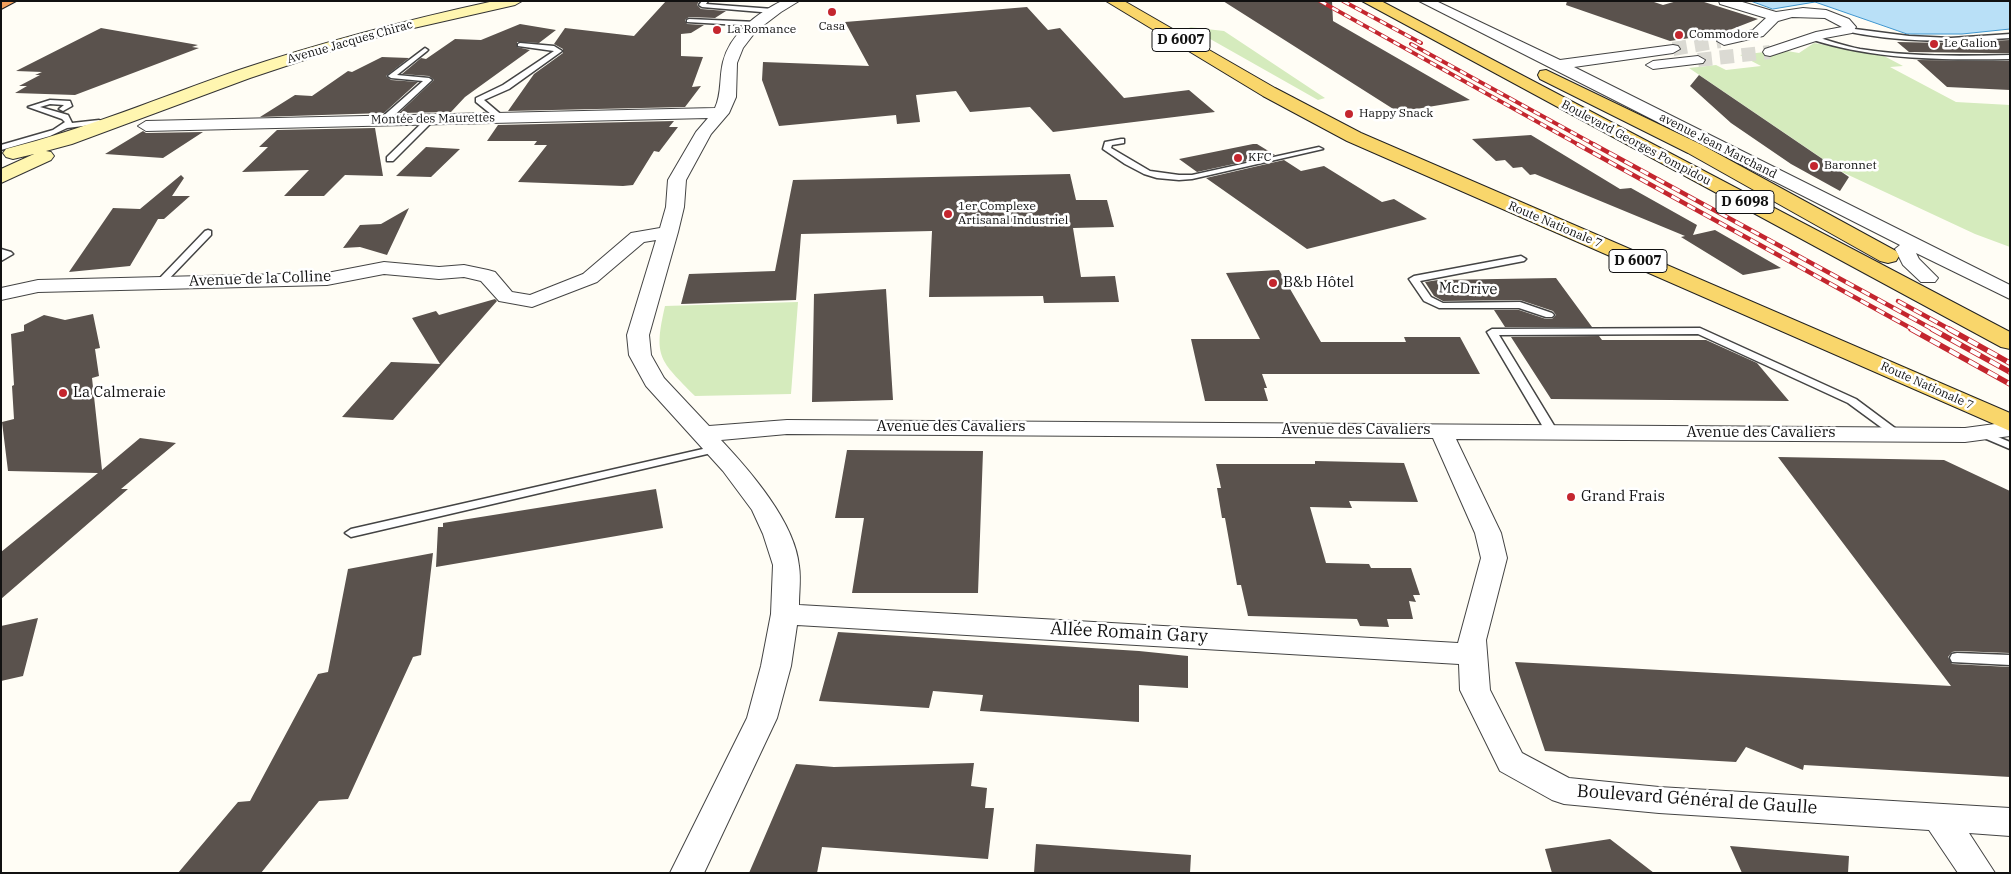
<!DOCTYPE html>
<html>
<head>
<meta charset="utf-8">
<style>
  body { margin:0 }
  #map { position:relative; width:2011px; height:874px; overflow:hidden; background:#fffdf5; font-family:"IBM Plex Serif",serif }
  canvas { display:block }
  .frame { position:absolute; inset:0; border:2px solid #111; pointer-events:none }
</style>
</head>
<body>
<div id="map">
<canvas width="2011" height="874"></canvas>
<div class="frame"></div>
</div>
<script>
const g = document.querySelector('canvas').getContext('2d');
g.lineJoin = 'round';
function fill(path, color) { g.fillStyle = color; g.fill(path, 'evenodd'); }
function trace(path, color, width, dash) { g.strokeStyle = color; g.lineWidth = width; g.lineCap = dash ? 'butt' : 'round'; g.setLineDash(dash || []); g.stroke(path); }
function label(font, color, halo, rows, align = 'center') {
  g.font = font + ' "IBM Plex Serif",serif'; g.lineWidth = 5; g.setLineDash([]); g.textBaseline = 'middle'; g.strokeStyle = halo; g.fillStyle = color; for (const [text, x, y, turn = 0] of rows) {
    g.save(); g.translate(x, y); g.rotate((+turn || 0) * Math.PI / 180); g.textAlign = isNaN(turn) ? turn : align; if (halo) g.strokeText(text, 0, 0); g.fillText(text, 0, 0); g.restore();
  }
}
const green = new Path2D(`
  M1189,27L1224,31L1325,98L1318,100Z
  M1814,43L1884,56L1903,66L1890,67L1956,102L2010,105V247L1975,234L1842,172L1689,68L1716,65L1726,70L1761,66L1740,55L1781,50L1799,53Z
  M798,302L791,394L695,396C660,360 653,358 665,306Z`);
const water = new Path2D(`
  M1751,1H2010V29L1962,34H1907L1815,2L1773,9Z`);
const building = new Path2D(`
  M666,1H699L697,5L701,9L726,11L715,18L689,17L685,20L687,24L704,25L691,33L681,34V56L703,57L692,87L701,86L685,107L508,111L534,74L563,53V49L554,44L565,28L634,36Z
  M1223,1H1332L1333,21L1470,100L1398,112Z
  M1567,1H1651L1663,5L1677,1H1701L1758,19L1722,33L1670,41L1566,5Z
  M1027,7L1048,30L1060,28L1124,98L1189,90L1215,112L1053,132L1030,107L970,112L956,91L916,95L920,122L897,124L896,115L779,126L762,80L763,62L869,66L845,22Z
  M520,24L556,30L539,43L517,42V47L530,50L465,97L451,112L399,113L434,80L429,76L402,74L421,58L426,59L455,39L481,40Z
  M101,28L198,45L192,47L199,48L75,95L15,93L27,86H19L40,75H35L42,72L16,71Z
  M2010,40V53H1991L1909,52L1897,42L1948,43Z
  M382,57L409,58L386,76L391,80L418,82L384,113L260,117L295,95L312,96L348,71L352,72Z
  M1917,60L2010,61V90L1947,87Z
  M1699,75L1849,177L1840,191L1791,164L1731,123L1690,86Z
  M674,121L669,127H678L659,152L654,151L633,185L623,186L518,182L547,145H534L537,141H487L498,125Z
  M375,128L383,176L345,175L324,196H284L309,170L242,172L268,147H259L277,130Z
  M143,131L146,133L203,132L163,158L105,154Z
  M1531,135L1620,189L1631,188L1697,225L1693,235L1715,230L1781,268L1743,275L1681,237L1685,236L1535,174L1530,175L1522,167L1513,168L1505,160L1496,161L1472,139Z
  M1253,144H1257L1275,155L1197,172L1179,159Z
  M426,147L460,149L431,177L396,176Z
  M1284,160L1301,171L1324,166L1382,202L1394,199L1427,219L1307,249L1206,178Z
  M1070,174L1076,200H1107L1114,227L1073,228L1081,277L1115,276L1119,302L1044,303L1043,296L929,297L932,231L801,234L796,300L681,304L689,274L775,271L793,180Z
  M181,175L184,178L172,196H190L164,219H158L130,266L69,272L113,208L140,209Z
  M409,208L387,255L360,247L343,248L360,225L381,224Z
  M1279,270L1321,342H1406L1404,337H1460L1480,374H1262L1267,388H1264L1268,401H1205L1191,339H1260L1226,273Z
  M1556,278L1592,327H1505L1494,310H1519L1546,319H1552L1556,315L1553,311L1520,300L1443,301L1434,296L1425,282L1438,280Z
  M886,289L893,400L812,402L814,294Z
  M495,299L497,301L393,420L342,417L391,362L440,364L412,318L436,311L439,315Z
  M93,314L100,348L95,349L99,376L92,378L102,470L140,438L176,443L121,489H128L1,599V552L98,473L8,471L2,422L14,419L12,386L14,385L11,334L24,331V325L44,315L65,320Z
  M1599,336L1602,340H1706L1757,363L1789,401L1551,399L1511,337Z
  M847,450L983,451L978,593H852L864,518H835Z
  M1778,457L1944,460L2010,491V653L1957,651L1952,652L1948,657L1952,664L2010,667V777L1804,765L1803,770L1746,747L1736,762L1545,751L1515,662L1951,686Z
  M1315,461L1404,463L1418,502L1349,501L1352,508L1310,507L1326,563L1369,564L1371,568H1411L1420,595H1413L1416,602L1409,601L1413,619H1387L1389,627L1360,626L1357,619L1248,616L1241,585H1237L1225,518H1222L1217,488H1221L1216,464H1315Z
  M656,489L663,528L436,567L438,527H443V523Z
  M433,553L421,655L413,657L348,799L319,801L261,873H178L238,802L250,801L318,674L328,672L348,569Z
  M38,618L23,676L1,681V626Z
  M838,632L1139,651L1188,656V688L1139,685V722L980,711L983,695L933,691L929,708L819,701Z
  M974,763L971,786L987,788L985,808H994L988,859L822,847L817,873H749L796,764L834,767Z
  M1610,839L1654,873H1552L1545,849Z
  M1036,844L1191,855L1190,873H1034Z
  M1730,846L1849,856L1848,873H1742Z`);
const minorTunnel = new Path2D(`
  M1673,49L1720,41
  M1698,60L1770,52`);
const service = new Path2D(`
  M702,1H708L706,4L773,9L776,11L773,13L702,7L699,5Z
  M689,19L757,22L760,24L757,26L687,22V20Z
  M1847,28L1909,36L1951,38L2010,34V38C1953,42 1901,43 1845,31L1844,30Z
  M1812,36C1828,40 1844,46 1860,49C1910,57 1960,56 2010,55V59C1942,60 1875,60 1810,39L1809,38Z
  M520,43L554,46L562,51L509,89L484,100L504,117L497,119L476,102V98L503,85L554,51L518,46V44Z
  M425,48L428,50L427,51L397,75L429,78L432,80L387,122H381V118L423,81L391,78L388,76Z
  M50,100L70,101L72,106L63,111L59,109L64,105L50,104L40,107L68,115L72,123L99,120L103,122L99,124L67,128L50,136L1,150V145L53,130L65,122L62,119L28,107Z
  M428,117L435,119L393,161H387V157Z
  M1121,139H1124V143L1112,145L1111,148L1150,171L1179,175H1192L1319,147L1323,149L1192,179L1179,180L1157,178L1144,174L1125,164L1103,149L1105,142Z
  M208,230L211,231V235L163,285H157V281L205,231Z
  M1,249L11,252L13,254L1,261Z
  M1521,256L1526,259L1524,261L1420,281L1431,297L1443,303L1520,302L1552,313L1554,315L1552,317H1546L1519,308H1439L1424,301L1409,279L1414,276Z
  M1700,328L1856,399L1903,434L1897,437L1893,436L1848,403L1698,334L1499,335L1558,432L1552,435L1546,432L1487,332L1492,329Z
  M1981,430L2010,442V449L1977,435L1975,433L1977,431Z
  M716,446L722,449L720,451L351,537L345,533L351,529Z
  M1957,653L2010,655V665L1952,662L1950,658L1952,654Z`);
const minor = new Path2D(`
  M782,1H799L781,12L756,31L743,48L737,63L736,97L729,113L711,134L686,180L684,207L678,232L649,335L651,355L664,378L709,426L787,420L1965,428L2010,422V436L1965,442L1456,439L1501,533L1507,558L1486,640L1490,690L1522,753L1569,778L1659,787L2010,808V836L1969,833L1995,873H1958L1929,830L1659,813L1564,804L1552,800L1500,771L1460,690L1459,664L797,625L791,666L777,718L704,873H670L747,718L761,666L771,614L773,565L763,534L752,510L723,471L646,386L629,355L627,335L656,240L644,242L597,282L532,307L499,301L481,281L464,277L439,279L384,274L327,285L38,292L1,300V288L38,280L327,273L384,262L439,267L464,265L488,270L495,272L512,292L530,295L583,274L631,233L660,228L666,207L668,180L696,132L708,118L146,131L138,126L146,121L715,108C722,93 719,78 723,62C730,34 757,13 782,1ZM787,434L1433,438L1475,533L1481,558L1458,643L799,605C799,592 801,579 799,566C795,522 750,471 721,440Z
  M1419,1H1436L1560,60L1673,45L1678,46L1680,49L1673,53L1574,67L2010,285V299L1916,253L1919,259L1938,278L1935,282H1921L1903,265L1895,249L1900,245Z
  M1719,1H1739L1776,12L1803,8L1826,10L1849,19L1856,27L1852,33L1825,38L1770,56L1765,55L1763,52L1765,49L1816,32L1842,27L1825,18L1792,17L1778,21L1763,36L1724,45L1717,41L1719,38L1753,30L1766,18L1720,4Z
  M1698,56L1705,60L1703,63L1653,69L1646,65L1653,61Z`);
const secondary = new Path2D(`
  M494,1H522L515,5L396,32L349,45L250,78L72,144L46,151L51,152L54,156L51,160L1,183V169L34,154L13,159L6,157L3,153L6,149C86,129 161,97 239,70C323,42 407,20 494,1Z`);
const primary = new Path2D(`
  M1106,1H1124L1275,88L1361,133L2010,413V431L1347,141L1263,96Z
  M1362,1H1381L2010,332V349L2001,347Z
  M1546,70L1702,145L1896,251L1899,256L1896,261L1888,263L1880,261L1688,153L1540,79L1538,75L1540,71Z`);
const motorway = new Path2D(`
  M1,1H16L1,9Z`);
const railFar2 = new Path2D(`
  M1320,1L1579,145
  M1343,1L1421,43
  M1411,44L1595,145`);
const railFar1 = new Path2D(`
  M1577,144L1914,330
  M1593,144L1934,330
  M1898,301L1951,330`);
const rail = new Path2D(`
  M1911,329L2010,384
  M1932,329L2010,372
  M1949,329L2010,363`);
const markers = [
  [832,12,5,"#c4262e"],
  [717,30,5,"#c4262e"],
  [1679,35,5,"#c4262e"],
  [1934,44,5,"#c4262e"],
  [1349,114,5,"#c4262e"],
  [1238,158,5,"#c4262e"],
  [1814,166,5,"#c4262e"],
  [948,214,5,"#c4262e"],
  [1273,283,5,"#c4262e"],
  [63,393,5,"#c4262e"],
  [1571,497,5,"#c4262e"]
];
const farPoinames = [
  ["Casa",832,27,"center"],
  ["La Romance",727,30],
  ["Commodore",1689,35],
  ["Le Galion",1944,44],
  ["Happy Snack",1359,114],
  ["KFC",1248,158],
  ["Baronnet",1824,166],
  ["1er Complexe",958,207],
  ["Artisanal Industriel",958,221]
];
const farStreetnames = [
  ["Avenue Jacques Chirac",350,42,-16],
  ["Montée des Maurettes",433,119,-1],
  ["Boulevard Georges Pompidou",1636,143,28],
  ["avenue Jean Marchand",1718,146,27],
  ["Route Nationale 7",1555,225,23],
  ["Route Nationale 7",1927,386,24]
];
const shields = [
  [1181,40,58],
  [1745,202,58],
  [1638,261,58]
];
const shieldNames = [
  ["D 6007",1181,40],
  ["D 6098",1745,202],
  ["D 6007",1638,261]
];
const streetNames = [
  ["Avenue de la Colline",260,279,-2],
  ["McDrive",1468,289,2],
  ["Avenue des Cavaliers",951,427],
  ["Avenue des Cavaliers",1356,430],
  ["Avenue des Cavaliers",1761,433]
];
const poiNames = [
  ["B&b Hôtel",1283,283],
  ["La Calmeraie",73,393],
  ["Grand Frais",1581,497]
];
const nearStreetnames = [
  ["Allée Romain Gary",1129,633,3],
  ["Boulevard Général de Gaulle",1697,800,4]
];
fill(green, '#d5ebbd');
fill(water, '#b9e0f7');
trace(water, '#3f96cf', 1);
fill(building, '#5a524d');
trace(minorTunnel, '#dbdad3', 14, [14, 8]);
trace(service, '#444', 3);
trace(minor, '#444', 2);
trace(secondary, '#333', 2);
trace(primary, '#222', 2);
trace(motorway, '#222', 2);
fill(service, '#fff');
fill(minor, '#fff');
fill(secondary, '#fff6b0');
fill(primary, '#f9d66b');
fill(motorway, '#f5a25d');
trace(railFar2, '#c4262e', 4);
trace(railFar1, '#c4262e', 4.5);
trace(rail, '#c4262e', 5.5);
trace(railFar2, '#fff', 2.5, [7]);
trace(railFar1, '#fff', 3, [9]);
trace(rail, '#fff', 4, [11]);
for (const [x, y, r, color] of markers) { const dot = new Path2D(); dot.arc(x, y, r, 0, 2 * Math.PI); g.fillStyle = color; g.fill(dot); trace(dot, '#fff', 2); }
label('12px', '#111', '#fff', farPoinames, 'left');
label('12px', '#111', '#fff', farStreetnames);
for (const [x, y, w] of shields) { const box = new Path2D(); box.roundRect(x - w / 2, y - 11.5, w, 23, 4); g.fillStyle = '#fff'; g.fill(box); trace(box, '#111', 1); }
label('bold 14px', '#111', null, shieldNames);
label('15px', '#111', '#fff', streetNames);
label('15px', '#111', '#fff', poiNames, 'left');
label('18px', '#111', '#fff', nearStreetnames);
</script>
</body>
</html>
